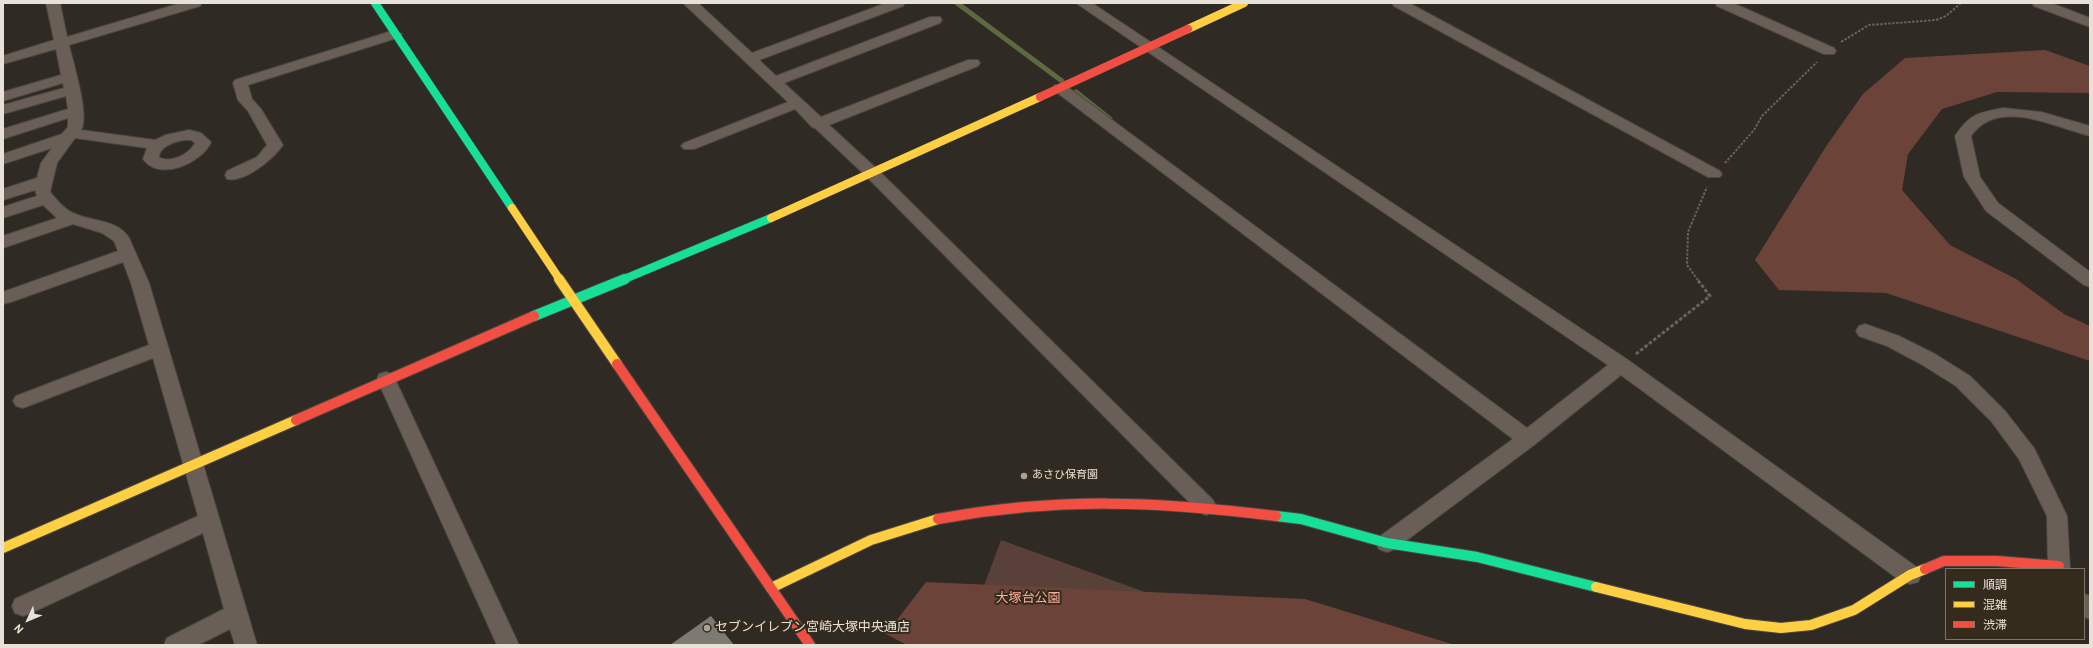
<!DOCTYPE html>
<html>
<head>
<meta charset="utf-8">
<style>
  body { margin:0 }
  #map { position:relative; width:2093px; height:648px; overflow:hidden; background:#2f2a23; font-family:Overpass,"Noto Sans JP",sans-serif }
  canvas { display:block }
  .frame { position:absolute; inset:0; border:4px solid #e7e1d8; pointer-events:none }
  .legend { position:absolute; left:1945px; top:568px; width:140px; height:72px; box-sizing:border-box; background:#352b1d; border:1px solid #7c7468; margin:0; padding:5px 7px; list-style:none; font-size:12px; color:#e7e1d8 }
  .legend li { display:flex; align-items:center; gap:8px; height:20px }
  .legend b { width:20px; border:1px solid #7c7468 }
  .north { position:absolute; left:8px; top:600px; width:40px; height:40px; -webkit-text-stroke:3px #352b1d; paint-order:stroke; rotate:226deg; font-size:11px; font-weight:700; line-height:16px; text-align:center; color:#e7e1d8 }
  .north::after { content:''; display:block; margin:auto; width:14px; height:18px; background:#e7e1d8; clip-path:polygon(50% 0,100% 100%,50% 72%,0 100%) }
</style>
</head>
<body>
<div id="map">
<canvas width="2093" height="648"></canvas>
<div class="frame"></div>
<ul class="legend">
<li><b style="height:5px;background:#16e098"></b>順調</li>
<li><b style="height:5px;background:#ffcf43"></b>混雑</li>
<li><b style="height:5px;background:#f24e42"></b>渋滞</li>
</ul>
<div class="north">N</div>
</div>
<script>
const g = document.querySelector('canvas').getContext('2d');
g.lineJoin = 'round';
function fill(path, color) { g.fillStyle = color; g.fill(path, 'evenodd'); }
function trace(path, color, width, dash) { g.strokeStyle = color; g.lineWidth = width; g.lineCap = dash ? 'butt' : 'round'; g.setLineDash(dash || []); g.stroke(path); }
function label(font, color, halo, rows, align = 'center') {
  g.font = font + ' Overpass,"Noto Sans JP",sans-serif'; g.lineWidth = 4; g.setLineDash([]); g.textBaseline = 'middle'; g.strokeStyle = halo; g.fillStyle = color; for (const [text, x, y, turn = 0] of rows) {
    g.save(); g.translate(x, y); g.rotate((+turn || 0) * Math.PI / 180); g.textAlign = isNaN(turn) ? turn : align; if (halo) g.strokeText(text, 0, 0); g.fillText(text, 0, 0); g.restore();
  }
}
const green = new Path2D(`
  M1001,540L1275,639L1293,645H962Z`);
const forest = new Path2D(`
  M2045,50L2090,66V93L1997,92L1942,109L1908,154L1902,190L1950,245L2016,279L2064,314L2090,326V361L1886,293L1779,290L1755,260L1827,145L1863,94L1905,58Z
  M926,582L1305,599L1455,645H907L886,634Z`);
const stream = new Path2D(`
  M957,3L1062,81
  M1076,92L1110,119`);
const building = new Path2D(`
  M711,616L734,645H670Z`);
const pathFar1 = new Path2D(`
  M1841,42L1869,25L1936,20L1946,16L1961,3
  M1725,163L1754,130L1762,116L1817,62
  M1698,280L1687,265L1688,232L1707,187`);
const path = new Path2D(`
  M1636,354L1710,296L1697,279`);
const street = new Path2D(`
  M46,3H60L67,37L181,3H202L200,6L69,45C73,62 90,116 81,130L155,140L166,135L189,130L201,133L211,142C202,163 159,182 143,159L147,148L75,138L57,163L50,192C56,199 64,209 73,213C91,222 118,219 129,238L149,283L257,645H235L230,629L198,645H164L167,638L224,609L203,533L31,613L23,616L15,613L12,606L15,599L198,516L153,358L23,408L16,406L13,401L16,396L149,345L131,283L123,262L11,302L3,304V292L118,251L114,241L102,233L73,224L3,248V236L57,218L43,205L3,218V207L37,196L35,190L3,200V189L37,178L41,163L52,148L3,164V154L62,134L68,127V118L3,139V129L68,109L66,96L3,114V105L64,88L63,83L3,101V92L61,75L56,49L3,64V56L54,40ZM184,140H191L195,143C190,154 170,164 159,157C160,146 174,142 184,140Z
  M683,3H698L752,53L886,3H905L903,6L759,60L776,76L930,17H940L942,20L940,23L784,83L821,117L968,60H978L980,63L978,66L829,125L877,169L1213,500L1216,506L1213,512L1206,515L1199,512L865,175L815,128L812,127L795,109L694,149H684L681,146L684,143L788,102Z
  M1076,3H1092L1628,360L1918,568L1921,575L1918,582L1910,584L1902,582L1621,375L1534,445L1395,549L1387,552L1379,549L1376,543L1379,537L1513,439L1055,91L1053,88L1055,85H1065L1527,428L1608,365Z
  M1392,3H1409L1720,171L1722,174L1720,177H1708L1394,6Z
  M1715,3H1733L1834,48L1836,51L1834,54H1824L1717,6Z
  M2032,3H2051L2090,18V27L2034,6Z
  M395,30L402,34L400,37L248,85L252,99L261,109L283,145C273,159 245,183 227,179L225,175L227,171L257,157L267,145L248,111L238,100L233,83L235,80Z
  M2003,108L2041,112L2090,126V136C2054,127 1998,97 1971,136L1980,177L1998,203L2090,272V287L2084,285L1986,211L1964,177L1955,136C1970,114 1977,113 2003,108Z
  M1865,324L1899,336L1935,354L1970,376L2005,411L2034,448L2067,516L2070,569H2048L2047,516L2019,459L1991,421L1956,386L1921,364L1887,346L1859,336L1856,331L1859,326Z
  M386,372L393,374L395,379L519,645H497L377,379L379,374Z
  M2084,594L2090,596V619L2084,617Z`);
const fastFar1 = new Path2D(`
  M375,3L512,208
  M622,280L771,218`);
const fast = new Path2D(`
  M534,316L625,279
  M1276,516L1301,519L1387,543L1477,557L1596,587`);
const slowFar1 = new Path2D(`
  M1188,29L1244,3
  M512,208L560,280
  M771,218L1040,97`);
const slow = new Path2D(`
  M559,279L617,364
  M3,548L296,420
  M1596,587L1745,624L1781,628L1811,625L1854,610L1910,575L1925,569
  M771,588L871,540L938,519`);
const jamFar1 = new Path2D(`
  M1040,97L1188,29`);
const jam = new Path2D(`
  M617,364L810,645
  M296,420L534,316
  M938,519C1057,497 1157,501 1276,516
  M1925,569L1944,561H1997L2059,566`);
const markers = [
  [1024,476,4,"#a7a199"],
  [707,628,4,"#a7a199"]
];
const poiNames = [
  ["あさひ保育園",1032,476]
];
const nearParknames = [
  ["大塚台公園",1028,599]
];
const nearPoinames = [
  ["セブンイレブン宮崎大塚中央通店",715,628]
];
fill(green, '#594039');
fill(forest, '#6c4339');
trace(stream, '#5d6a40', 5);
fill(building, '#7d7a73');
trace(street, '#4c4741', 2);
trace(fastFar1, '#4c4741', 9);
trace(fast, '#4c4741', 12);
trace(slowFar1, '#4c4741', 9);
trace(slow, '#4c4741', 12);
trace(jamFar1, '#4c4741', 9);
trace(jam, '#4c4741', 12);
trace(pathFar1, '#6a625b', 2, [2.5, 1.5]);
trace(path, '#6a625b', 3, [3.5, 2]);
fill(street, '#695f56');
trace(fastFar1, '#16e098', 8);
trace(fast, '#16e098', 10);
trace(slowFar1, '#ffcf43', 8);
trace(slow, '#ffcf43', 10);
trace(jamFar1, '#f24e42', 8);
trace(jam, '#f24e42', 10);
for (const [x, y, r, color] of markers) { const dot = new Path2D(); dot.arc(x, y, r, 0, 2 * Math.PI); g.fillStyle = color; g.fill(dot); trace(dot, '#352b1d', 1.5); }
label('11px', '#e7e1d8', '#352b1d', poiNames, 'left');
label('13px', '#fcac9c', '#352b1d', nearParknames);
label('13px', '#e7e1d8', '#352b1d', nearPoinames, 'left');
</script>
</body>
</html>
